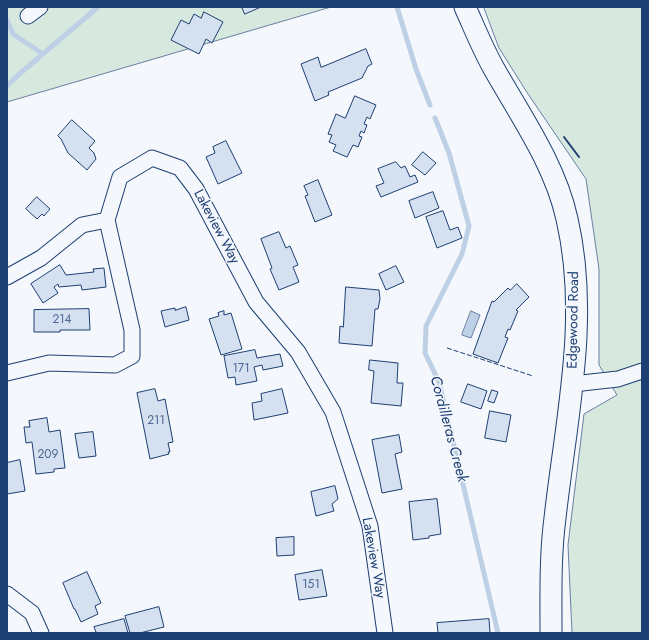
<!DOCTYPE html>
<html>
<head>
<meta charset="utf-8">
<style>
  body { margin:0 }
  #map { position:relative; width:649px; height:640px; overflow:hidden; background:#f4f7fb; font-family:Jost,sans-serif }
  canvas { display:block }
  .frame { position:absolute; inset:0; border:8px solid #1d3f73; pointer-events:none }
</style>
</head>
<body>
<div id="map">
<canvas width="649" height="640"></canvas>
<div class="frame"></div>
</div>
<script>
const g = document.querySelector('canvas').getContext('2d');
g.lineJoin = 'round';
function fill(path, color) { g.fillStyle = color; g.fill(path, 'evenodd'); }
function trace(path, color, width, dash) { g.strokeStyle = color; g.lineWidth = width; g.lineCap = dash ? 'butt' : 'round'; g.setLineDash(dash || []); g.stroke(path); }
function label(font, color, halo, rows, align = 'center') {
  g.font = font + ' Jost,sans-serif'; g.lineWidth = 3; g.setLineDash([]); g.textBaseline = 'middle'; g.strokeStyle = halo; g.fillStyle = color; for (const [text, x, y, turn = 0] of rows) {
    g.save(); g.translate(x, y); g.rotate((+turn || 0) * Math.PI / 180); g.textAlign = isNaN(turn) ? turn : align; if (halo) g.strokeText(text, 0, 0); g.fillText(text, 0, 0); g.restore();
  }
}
const green = new Path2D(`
  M7,7H331L7,102Z
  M484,7H642V633H572L568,545L584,414L617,395L599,365V269L586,179L528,94L499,48Z`);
const water = new Path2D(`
  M471,311L480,315L471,338L462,335Z`);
const stream = new Path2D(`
  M397,7L416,69L430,105
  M7,20L13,34L43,54
  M7,86L17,76L98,7
  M435,118L449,153L469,226L462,254L426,326L425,353L439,382L498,633`);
const building = new Path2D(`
  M242,7H261L245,14Z
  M204,12L223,22L212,43L206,39L199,54L171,40L181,20L189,24L194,14L201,18Z
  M366,49L372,64L368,66L362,78L328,92L329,95L315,101L301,64L318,57L321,67Z
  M355,96L376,105L370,119L367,117L364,124L367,125L364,133L361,131L359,136L362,137L358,147L353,145L347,157L333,151L336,145L329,142L332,135L328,134L336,114L345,118Z
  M72,120L95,141L89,148L94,153L96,159L87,170L68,153L61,139L58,136Z
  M226,141L242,173L218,184L206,157L215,153L213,147Z
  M423,152L436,163L425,175L412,165Z
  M396,162L401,168L405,166L410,177L415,175L418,182L381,197L376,186L384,183L378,169Z
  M318,180L332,215L315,222L305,196L308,195L304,186Z
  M433,192L439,208L415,218L409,201Z
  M37,197L50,209L44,216L42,214L37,219L26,209Z
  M443,211L450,230L458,227L462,238L437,248L426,217Z
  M279,232L286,248L290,246L298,265L293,267L299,282L279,290L270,269L272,268L261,239Z
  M60,265L66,275L94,272L93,269L104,268L106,287L82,290L81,285L59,287L58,284L54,287L58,293L43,303L31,284Z
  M396,266L404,282L386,290L379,274Z
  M517,284L529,297L516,310L518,311L510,330L508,329L505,337L508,338L498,363L473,354L492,301L494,302L508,288L510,290Z
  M346,287L379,290L380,299L378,309H375L372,346L339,343L340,326L343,327Z
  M186,307L189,320L165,327L161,311L175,308V310Z
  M89,309L90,330H60V332H34V310Z
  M224,311V315L231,313L242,349L221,355L209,319L219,316L218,313Z
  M255,350L257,358L280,354L283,366L263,370L262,365L254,367L257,381L236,385L235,377L228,378L224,356Z
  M370,360L398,363L397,383H403L401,406L371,403L374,371L369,370Z
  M468,384L487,391L481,409L461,402Z
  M155,389L158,401L165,399L173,442L168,443L170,452H168L169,454L150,459L137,393Z
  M282,389L288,413L254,420L252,403L262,401L261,394Z
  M492,390L498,392L494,403L488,401Z
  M490,411L511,415L506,442L485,438Z
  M47,418L49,432L60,430L65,468L54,469V472L36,474L32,442L26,443L24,427H30L29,421Z
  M93,432L96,456L79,458L75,434Z
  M399,435L402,452L395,454L402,489L382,493L372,440Z
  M20,460L25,491L7,494V463Z
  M335,486L338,499L332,504L334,511L316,516L311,492Z
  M437,499L441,534L429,536V538L413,540L409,502Z
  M294,537V555L277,556L276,538Z
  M322,570L327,596L299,600L295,575Z
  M87,572L101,603L95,606L98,614L81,622L75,609H74L63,583Z
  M159,607L164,627L140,633H130L125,616Z
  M124,619L128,633H93L96,632L94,627Z
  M489,619L490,633H438L437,623Z`);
const street = new Path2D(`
  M28,16L40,7
  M7,277L41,258L82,225L107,220
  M7,373L49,363L115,365L132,356V330L107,220L120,177L152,158L180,168L196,189L256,302L298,352L333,412L370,526L385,633
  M573,384L618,379L642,371
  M7,594L32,613L41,633`);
const secondary = new Path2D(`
  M465,7C474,27 482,47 493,67C520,115 555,164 567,219C590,318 566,419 555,518C550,556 551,595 551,633`);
const fence = new Path2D(`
  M447,348L533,376`);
const wall = new Path2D(`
  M564,137L579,157`);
const numberNames = [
  ["214",62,320],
  ["171",241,369],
  ["211",156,421],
  ["209",48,455],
  ["151",311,585]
];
const streetNames = [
  ["Lakeview Way",216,227,62],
  ["Edgewood Road",574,320,-89],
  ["Lakeview Way",373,558,80]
];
const waterNames = [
  ["Cordilleras Creek",448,429,75]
];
fill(green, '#d7e8df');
trace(green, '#687fa3', 1);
fill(water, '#bed0e5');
trace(water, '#687fa3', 1);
trace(stream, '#bed0e5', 5);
fill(building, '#d5e0f0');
trace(building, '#1d3f73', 1);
trace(street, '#1d3f73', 17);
trace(secondary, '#1d3f73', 23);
trace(street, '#f4f7fb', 15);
trace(secondary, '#f4f7fb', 21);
trace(fence, '#1d3f73', 1, [5, 2]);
trace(wall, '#1d3f73', 2);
label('12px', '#4b6792', null, numberNames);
label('14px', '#1d3f73', '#f4f7fb', streetNames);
label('italic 15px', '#1d3f73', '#f4f7fb', waterNames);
</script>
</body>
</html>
